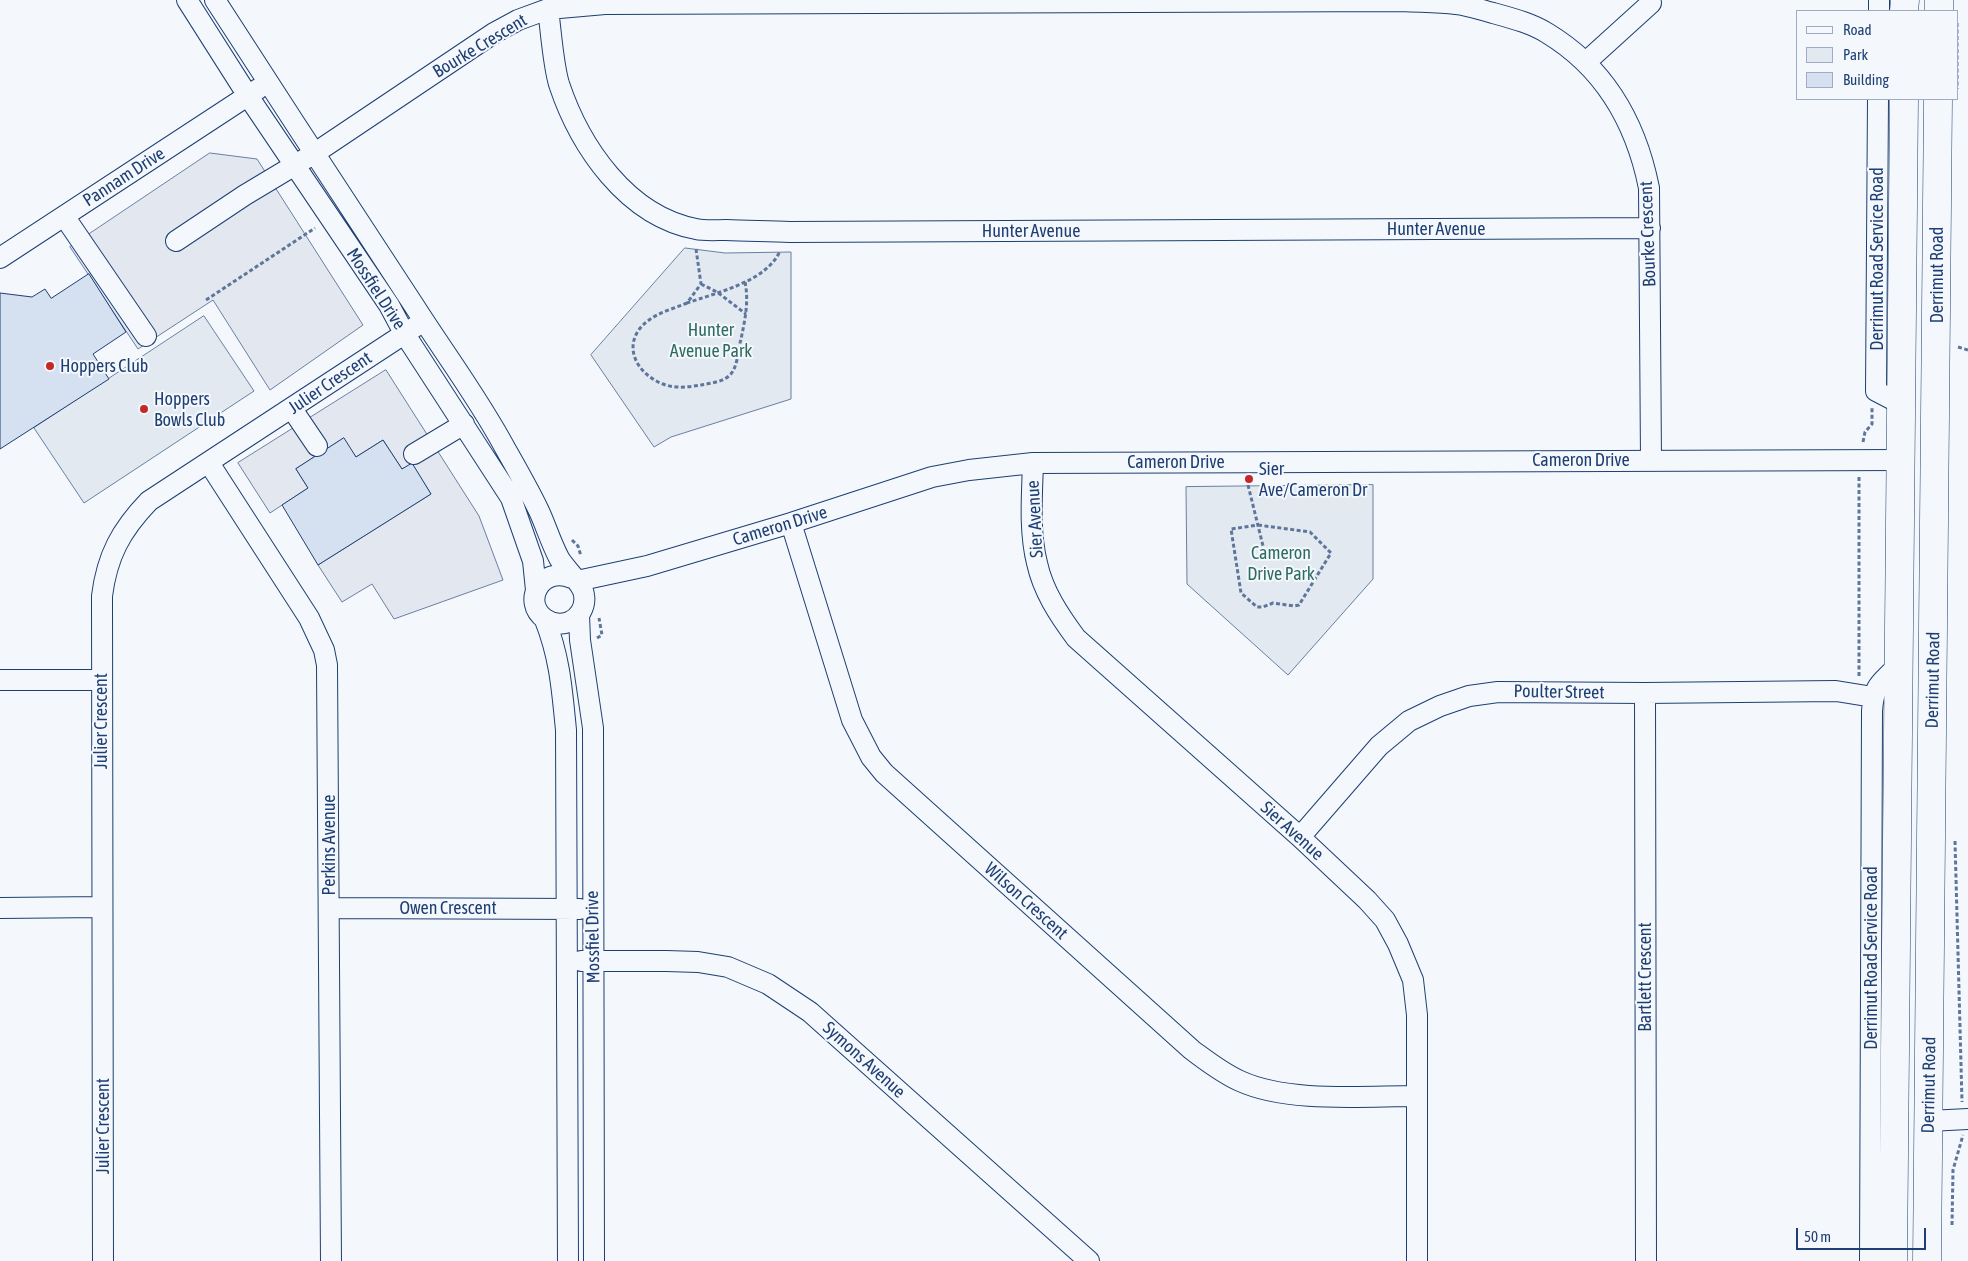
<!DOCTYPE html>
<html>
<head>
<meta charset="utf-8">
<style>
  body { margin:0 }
  #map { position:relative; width:1968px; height:1261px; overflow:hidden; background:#f4f7fb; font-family:"Asap Condensed",sans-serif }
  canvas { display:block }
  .legend { position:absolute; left:1796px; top:10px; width:162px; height:90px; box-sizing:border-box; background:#f4f7fb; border:1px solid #9eadc5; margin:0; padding:6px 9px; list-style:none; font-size:15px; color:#1d3f73 }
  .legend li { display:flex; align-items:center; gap:10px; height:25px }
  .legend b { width:25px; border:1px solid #9eadc5 }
  .scale { position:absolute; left:1796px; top:1228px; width:130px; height:22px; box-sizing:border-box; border:2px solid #1d3f73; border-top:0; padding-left:6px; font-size:15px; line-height:18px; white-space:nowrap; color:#1d3f73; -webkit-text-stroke:4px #f4f7fb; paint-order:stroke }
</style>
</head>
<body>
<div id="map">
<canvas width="1968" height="1261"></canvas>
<ul class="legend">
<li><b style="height:6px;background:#f4f7fb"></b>Road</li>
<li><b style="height:14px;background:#e3e9f0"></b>Park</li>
<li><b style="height:14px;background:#d5e0f0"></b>Building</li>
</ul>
<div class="scale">50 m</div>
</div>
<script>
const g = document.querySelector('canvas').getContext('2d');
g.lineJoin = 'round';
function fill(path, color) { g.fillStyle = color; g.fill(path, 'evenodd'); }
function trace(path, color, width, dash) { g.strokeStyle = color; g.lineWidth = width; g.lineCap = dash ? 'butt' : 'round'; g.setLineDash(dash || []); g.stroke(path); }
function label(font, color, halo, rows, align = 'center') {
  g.font = font + ' "Asap Condensed",sans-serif'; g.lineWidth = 4; g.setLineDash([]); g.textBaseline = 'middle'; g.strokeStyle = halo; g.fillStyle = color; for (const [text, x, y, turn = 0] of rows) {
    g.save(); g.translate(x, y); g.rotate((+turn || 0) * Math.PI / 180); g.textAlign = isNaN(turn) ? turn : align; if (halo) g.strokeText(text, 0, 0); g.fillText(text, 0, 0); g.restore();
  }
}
const green = new Path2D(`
  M685,248L725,253L791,252V399L671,437L654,447L591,355Z
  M204,316L254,391L84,503L34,428Z
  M1373,485V579L1288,675L1187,584L1186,487Z`);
const parking = new Path2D(`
  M210,153L257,159L363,325L270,390L213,300L138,349L70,247Z
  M386,370L479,516L503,580L394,619L372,584L342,602L318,565L431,494L412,464L402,469L383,440L356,457L343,439L296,469L308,488L270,513L238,463Z`);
const building = new Path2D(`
  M89,274L126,332L93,354L109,379L0,449V293L32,297L45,289L51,298Z
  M344,438L356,457L383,440L402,469L412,463L431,494L318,565L282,505L308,488L296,469Z`);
const path = new Path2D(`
  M1957,23V89
  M696,249L701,284L687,303C718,292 766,282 780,251
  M701,284L717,292L746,314
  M206,300L315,228
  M687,303C675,308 660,312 649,320C620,341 634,373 663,384C675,389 689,387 701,385C711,383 723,382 730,375C738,367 738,349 741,339C745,320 749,301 745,282
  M1958,347L1968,350
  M1863,442L1865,432L1872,424V408
  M1248,485L1264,550
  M1258,525L1310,532L1331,553L1299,605L1294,606L1273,603L1263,607H1257L1241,593L1231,529Z
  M572,540L578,546L581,556
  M597,638L602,635L599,618
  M1859,676V477
  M1955,841L1962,1102
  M1952,1225L1953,1170L1963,1135`);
const minor = new Path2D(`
  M187,0L248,96L389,305L404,333L511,498L533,561L536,590
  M215,0C281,103 348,204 415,307C445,354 479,399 505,448C517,469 529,490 539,511C546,526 551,543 559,558C565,569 583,584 584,595C586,607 579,618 569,622C561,625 552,624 545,619C521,602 541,565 572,578
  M548,9C551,31 553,64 559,84C580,147 627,216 696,229C705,231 716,230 726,230C747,231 769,231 790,232L1650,228
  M1879,11V0
  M1586,62L1651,3
  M1878,99L1876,391L1901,404
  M64,216L146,336
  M176,241L245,195L315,153L494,33L518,20L548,9L605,4L1403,1C1420,2 1439,2 1456,4C1468,5 1481,10 1493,13C1511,18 1531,23 1547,33C1605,68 1636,123 1649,188L1651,460
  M0,258L258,89
  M292,409L317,446
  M414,454L464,424
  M209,463L309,618L324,650L327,665L331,1261
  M1033,463C1032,496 1029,531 1037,563C1043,591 1059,615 1076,638L1300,837L1367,900L1385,920L1398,944L1413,980L1417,1015V1261
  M791,523L852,720L871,757L884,773L1192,1050C1207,1061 1222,1073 1240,1081C1288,1103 1363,1096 1417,1096
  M577,581L647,566L791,523L932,477L969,470L1033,463L1900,460
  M579,615L580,640L593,728L594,1261
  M545,620C560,658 562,690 566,730L568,1261
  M0,680H101
  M1645,693L1646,1261
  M1300,837L1379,746L1409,721L1440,706L1469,696L1498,692L1645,693L1836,691L1873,697
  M0,908L101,907
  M329,908L580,909
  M581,961H666L698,962L728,967L768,984L810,1012L1089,1261
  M1929,1121L1968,1119
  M103,1261L102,596C107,556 121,530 149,501L424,321
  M1870,1261L1872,711C1874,682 1882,684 1899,664`);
const highway = new Path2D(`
  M1904,11L1905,0
  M1939,11V0
  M1893,1261L1904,99
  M1927,1261L1938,99`);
const markers = [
  [50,366,5,"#c62828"],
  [144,409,5,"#c62828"],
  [1249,479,5,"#c62828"]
];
const streetNames = [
  ["Bourke Crescent",480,46,-31],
  ["Pannam Drive",124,177,-33],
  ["Hunter Avenue",1436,229],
  ["Hunter Avenue",1031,231],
  ["Bourke Crescent",1648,234,-92],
  ["Derrimut Road Service Road",1877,259,-90],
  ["Derrimut Road",1937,275,-90],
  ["Mossfiel Drive",376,289,57],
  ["Julier Crescent",330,383,-34],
  ["Cameron Drive",1581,460],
  ["Cameron Drive",1176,462],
  ["Sier Avenue",1035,519,-93],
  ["Cameron Drive",780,526,-17],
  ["Derrimut Road",1933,680,-89],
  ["Poulter Street",1559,692,1],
  ["Julier Crescent",101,721,-90],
  ["Sier Avenue",1292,831,42],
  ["Perkins Avenue",329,845,-90],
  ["Wilson Crescent",1026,901,42],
  ["Owen Crescent",448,908],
  ["Mossfiel Drive",593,937,-91],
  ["Derrimut Road Service Road",1871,958,-90],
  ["Bartlett Crescent",1645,977,-90],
  ["Symons Avenue",864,1060,42],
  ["Derrimut Road",1929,1085,-89],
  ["Julier Crescent",103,1126,-90]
];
const parkNames = [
  ["Hunter",711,330],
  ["Avenue Park",711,351],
  ["Cameron",1281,553],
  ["Drive Park",1281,574]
];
const poiNames = [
  ["Hoppers Club",60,366],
  ["Hoppers",154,399],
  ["Bowls Club",154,420],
  ["Sier",1259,469],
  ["Ave/Cameron Dr",1259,490]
];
fill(green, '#e3e9f0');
trace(green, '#687fa3', 1);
fill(parking, '#e3e8f0');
trace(parking, '#687fa3', 1);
fill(building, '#d5e0f0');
trace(building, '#1d3f73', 1);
trace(minor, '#1d3f73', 22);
trace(highway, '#1d3f73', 29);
trace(path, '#5e769c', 3, [4, 2.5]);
trace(minor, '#f4f7fb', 20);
trace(highway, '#f4f7fb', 28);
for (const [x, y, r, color] of markers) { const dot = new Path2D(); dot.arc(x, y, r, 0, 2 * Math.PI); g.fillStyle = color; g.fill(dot); trace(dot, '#f4f7fb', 2); }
label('18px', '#1d3f73', '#f4f7fb', streetNames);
label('18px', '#2c6c60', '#f4f7fb', parkNames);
label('18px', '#1d3f73', '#f4f7fb', poiNames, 'left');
</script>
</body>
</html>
